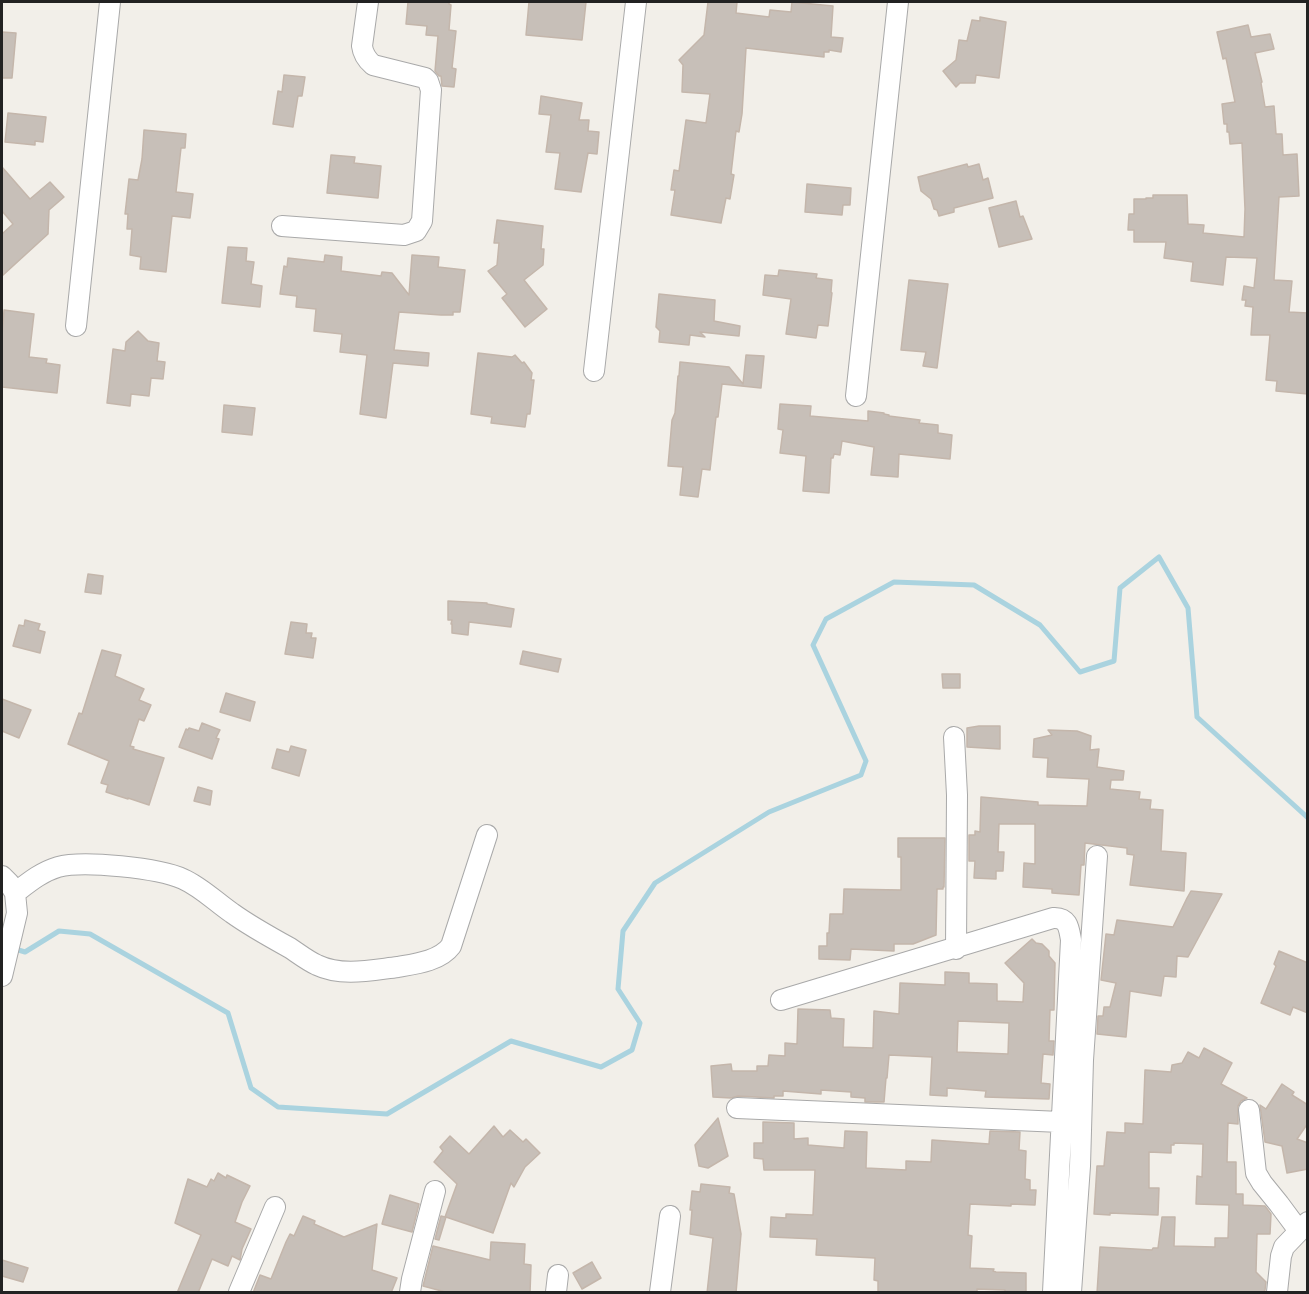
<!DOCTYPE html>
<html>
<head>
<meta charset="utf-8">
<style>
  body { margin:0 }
  #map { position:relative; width:1309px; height:1294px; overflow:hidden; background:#f2efe9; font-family:"DM Sans",sans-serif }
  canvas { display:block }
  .frame { position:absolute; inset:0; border:3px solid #222; pointer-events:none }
</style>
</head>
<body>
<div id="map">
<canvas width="1309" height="1294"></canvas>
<div class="frame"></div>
</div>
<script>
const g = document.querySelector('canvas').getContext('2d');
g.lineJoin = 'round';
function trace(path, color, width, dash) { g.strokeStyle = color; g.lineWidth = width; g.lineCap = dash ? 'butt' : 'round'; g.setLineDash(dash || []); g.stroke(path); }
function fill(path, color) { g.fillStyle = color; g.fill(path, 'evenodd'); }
const stream = new Path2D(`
  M12,948L25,952L59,931L90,934L228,1013L251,1088L278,1107L387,1114L511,1041L601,1067L632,1050L640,1023L618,989L623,931L655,883L769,812L861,775L866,761L813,645L826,619L894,582L974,585L1040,625L1080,672L1114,661L1120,588L1159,557L1188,608L1197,717L1308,818`);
const building = new Path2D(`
  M408,2H449V4L451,5L449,30L456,31L452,68L456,69L454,87L442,86L441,76H439L435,71L438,36L426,35L427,26L406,24Z
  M529,2H586L582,40L526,35Z
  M708,2H737L736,13L769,17L770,10L791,12L792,2L833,6L831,37L843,38L841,52L829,50V52H824V57L746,48L742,114L739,132L736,131L731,174L734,175L730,199L726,198L721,223L671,215L675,190H671L674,170L679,171L686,120L706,123L710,94L682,92L683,65L679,60L704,35Z
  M980,17L1006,22L999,78L976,75L975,83H960L956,87L943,71L956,60L959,40L967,41L972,20L980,21Z
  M1248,25L1251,37L1270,34L1274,49L1255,53L1262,82L1261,83L1265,107L1274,106L1276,134H1282L1283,155L1297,154L1299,196L1279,197L1274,280L1292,281L1289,312L1308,313V394L1276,391L1277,381L1266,380L1270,335H1251L1253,307L1245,306L1246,300H1242L1244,286L1254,288L1257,258L1226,257L1223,285L1191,281L1193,262L1164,258L1166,242H1134V230H1128L1129,214H1134V199H1146V198H1153V195H1187L1188,224L1204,225L1203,233L1244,237L1245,209L1242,143L1230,144L1229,132H1227V124H1224L1222,104L1235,102L1226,58L1223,59L1217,32Z
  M2,32L16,33L12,78H2Z
  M284,75L305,77L302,96H298L293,127L273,124L278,91L282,92Z
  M541,96L582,103L579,120H589L588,131L599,132L597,154L588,153L581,192L555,189L560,153L546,152L551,115L539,114Z
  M8,113L46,117L43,142L35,141V145L5,142Z
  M144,130L186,134L185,148H181L176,192L193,194L190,218L172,216L166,272L140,269L141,257L130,255L132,229H127L128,214H125L129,179L138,180L142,159Z
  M331,155L355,157L354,163L381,166L378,198L327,193Z
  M967,164L968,167L979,164L983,180L988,178L993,198L954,208V212L939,216L937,210L934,209L931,199L921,191L918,177Z
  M2,167L30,199L50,182L64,197L49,210L48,234L2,276V234L13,224L2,211Z
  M807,184L851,188L850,205H843L842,215L805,212Z
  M1016,201L1020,217L1023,216L1032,239L999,247L989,208Z
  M497,220L543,226L541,249H544L543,265L524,280L547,309L525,327L502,298L507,294L488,271L497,265L499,243H494Z
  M228,247L247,248L246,261L254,262L251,284L262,286L260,307L222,303Z
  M325,255L342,257L341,271L381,276L382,272L392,273L409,295L412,255L439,257L438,267L465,270L460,312H453V315H441L399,312L394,350L429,353L428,366L393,363L386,418L360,414L367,355L340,352L342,334L314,331L316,309L296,307L297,296L280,294L284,266L287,267L288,258L324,262Z
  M779,270L817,274L816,278L832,280L831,292L832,293L828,326L818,325L816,338L786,334L791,299L763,295L765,275L778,276Z
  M909,280L948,284L937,368L923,366L926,352L901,350Z
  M659,294L715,300L714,321L740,326L739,336L700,332L705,337L690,335L689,345L659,342L660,331L656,327Z
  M4,310L34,314L29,357L47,359L46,363L60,365L57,393L2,387V336Z
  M138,331L148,341L159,343L157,361L165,362L163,379L151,378L149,396L131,394L130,406L107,403L113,349L125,351L126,342Z
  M478,353L512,357L515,355L522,363L524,362L532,373L531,380H534L530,414H527L525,427L491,423L492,417L471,414Z
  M746,355L764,356L761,388L722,384L718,417H716L710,470L702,469L698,497L680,495L683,467L668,466L672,420L675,413L678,376H679L680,362L729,367L743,384Z
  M780,404L811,406L810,416L868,421V411L884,413V414L889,415V416L920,420L919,423L938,425V433L952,435L950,459L899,454L898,477L871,475L874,447L842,441L840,455L834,454L833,458H831L829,493L803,491L806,456L780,453L783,430L778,429Z
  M224,405L255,408L252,435L222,432Z
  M88,574L103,576L101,594L85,592Z
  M448,601L487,603V604L514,609L511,627L469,622L468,635L452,633V624H451L452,620H448Z
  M25,620L40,624L38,630L45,632L40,653L13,646L19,625L24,626Z
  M291,622L307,624L306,633H312L311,638H316L313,658L285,654Z
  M102,650L121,655L115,676L144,689L139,700L151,705L144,721L139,719L130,746L134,747L133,749L164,758L149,805L128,798V799L106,792L108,785L101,783L109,761L68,744L79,713L82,714Z
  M523,651L561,659L558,672L520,664Z
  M942,674H960V688H943Z
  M226,693L255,702L250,721L220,712Z
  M2,699L31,710L19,738L2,731Z
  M202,723L220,730L216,738L219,739L212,759L179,747L186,729L188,730L189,728L199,731Z
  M979,726H1000V749L967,747V728Z
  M1048,730L1077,731L1091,736L1090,750L1099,749L1097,767L1124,771L1123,780H1111L1110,789L1140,792L1139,799L1151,800L1150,809L1163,810L1161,851L1186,853L1184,891L1130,885L1134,855L1127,854V848L1085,843L1084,865H1081L1079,895L1052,893V889L1023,887L1024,863L1035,864V824H999L998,852H1004L1003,871H996V879L974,878L975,861H969V835H975V831L980,832L981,797L1038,802V805L1087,806L1089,779L1047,777L1048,758L1033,757L1034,739L1052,735Z
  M291,746L306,750L299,776L272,768L277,749L289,752Z
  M198,787L212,791L210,805L194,801Z
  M898,838H945L944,887H943V889H937L936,935L913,944H894V951L851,949L850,960L819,959V946H827V933H829L830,914H843L844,889L901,890V857H898Z
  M1191,891L1222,894L1188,957L1177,956L1176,977L1164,976L1161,996L1130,991L1126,1037L1097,1034L1098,1016H1103L1104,1007H1110L1116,983L1101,980L1106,934L1114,935L1117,920L1173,927L1187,898Z
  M1032,939L1036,943L1042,944L1049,951V956L1055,963L1054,1010H1050L1049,1041H1054L1053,1055L1043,1054L1041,1083L1050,1084L1049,1099L985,1097L986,1091L947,1088V1096L930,1095L932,1057L889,1055L887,1078H886L884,1102H865V1098L851,1097V1092L821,1090V1094L783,1091V1096H774V1098L738,1096L731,1098L713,1097L711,1066L731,1064L732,1071H757V1066H768L769,1055L785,1056V1043L797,1044L798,1009L830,1010L831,1018L844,1019L843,1047L873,1048L874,1011L899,1014L900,983L945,985V972L969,973V983L997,984V1001L1023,1002L1024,983L1005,963ZM958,1021L1009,1023L1008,1054L957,1052Z
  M1279,951L1308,963V1013L1293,1007L1290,1015L1261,1003L1276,966L1274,964Z
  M1204,1048L1232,1063L1221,1084L1247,1098L1241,1101L1238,1106V1124L1228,1123L1227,1162H1236V1194H1243V1205L1265,1206L1271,1214L1270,1234H1257L1256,1272L1266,1282L1265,1290L1263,1293H1097L1100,1247L1152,1250L1153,1248H1158L1162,1217H1175L1174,1246L1215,1247V1238H1228L1229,1205L1196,1204L1197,1176L1202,1177L1203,1144L1174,1143V1145H1171V1153L1149,1152V1188H1159L1158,1215L1110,1213V1215L1094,1214L1097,1166H1104L1107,1132L1125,1133V1123L1143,1124L1145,1070L1171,1072L1172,1065L1182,1063L1188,1052L1199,1058Z
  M1282,1084L1294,1092L1292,1095L1308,1105V1123L1297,1139L1308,1143V1169L1287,1173L1282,1146L1265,1142L1260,1105L1266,1109Z
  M718,1118L728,1156L708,1168L699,1166L695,1145Z
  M763,1122L794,1123V1139L808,1138V1145L844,1148L845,1131L867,1132L866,1168L906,1170V1161L931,1162L932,1140L989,1144L990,1131L1020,1132L1019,1150L1026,1151L1025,1179L1030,1180V1190H1036L1035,1205L1011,1204V1206L970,1204L968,1235L972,1236L970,1268L994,1269L993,1271L996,1272L1026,1273V1293H1005V1290L977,1289V1293H878V1281L874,1280L875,1258L816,1255L817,1239L770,1237L771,1217L786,1218V1214L813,1215L815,1170H764L763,1159L754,1158V1143H763Z
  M494,1126L503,1137L510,1130L523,1142L526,1139L540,1153L525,1167L514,1187L511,1183L493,1233L446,1217L439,1240L435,1239L441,1216L445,1217L457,1184L434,1162L443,1151L440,1147L450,1136L469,1154Z
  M218,1173L226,1178L227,1175L250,1186L242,1202L235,1222L251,1229L242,1249L240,1260L232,1256L228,1266L212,1259L198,1293H177L201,1235L175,1223L188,1179L207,1187L211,1179L214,1181Z
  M701,1184L730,1187L729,1193L734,1194L741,1234L736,1293H707L713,1238L690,1234L692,1210H690L692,1191L700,1192Z
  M390,1195L419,1204L412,1232L382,1224Z
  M303,1216L315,1221L314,1224L344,1237L377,1224L372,1270L397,1278L391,1293H253L260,1275L271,1279L286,1242L290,1234L294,1236Z
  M491,1242L525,1244L524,1264L531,1265L530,1293H449L423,1286L433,1246L490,1260Z
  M2,1260L28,1268L23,1282L2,1276Z
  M592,1262L601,1278L582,1289L573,1273Z`);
const street = new Path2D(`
  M282,226L404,235L416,231L422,221L431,90L428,81L425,78L373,65C366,59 363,54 362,46L368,2
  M76,326L110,2
  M594,371L636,2
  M856,396L898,2
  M954,737L957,795L956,949
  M2,876L9,883L15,893L17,913L2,976
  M15,893C28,883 41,872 58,867C83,860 159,868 183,879C201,887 216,902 232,913C250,926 270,937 290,948C299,954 308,961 317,965C342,977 372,970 398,967C415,964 440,961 451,946L487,835
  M781,1000L1053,918C1068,917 1069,928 1071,940L1053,1292
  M737,1108L1061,1122
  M1249,1110L1256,1173L1262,1183L1279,1204L1299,1231
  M239,1292L275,1207
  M410,1292L412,1279L435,1191
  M556,1292L558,1275
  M660,1292L670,1216
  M1071,1292L1080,1166L1083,1060L1097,856
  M1277,1292L1281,1256L1284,1247L1308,1222`);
trace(stream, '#aad3df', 5);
fill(building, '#c7bfb8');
trace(building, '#c4b6ab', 1.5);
trace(street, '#a9a9a9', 22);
trace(street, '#fff', 20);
</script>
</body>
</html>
